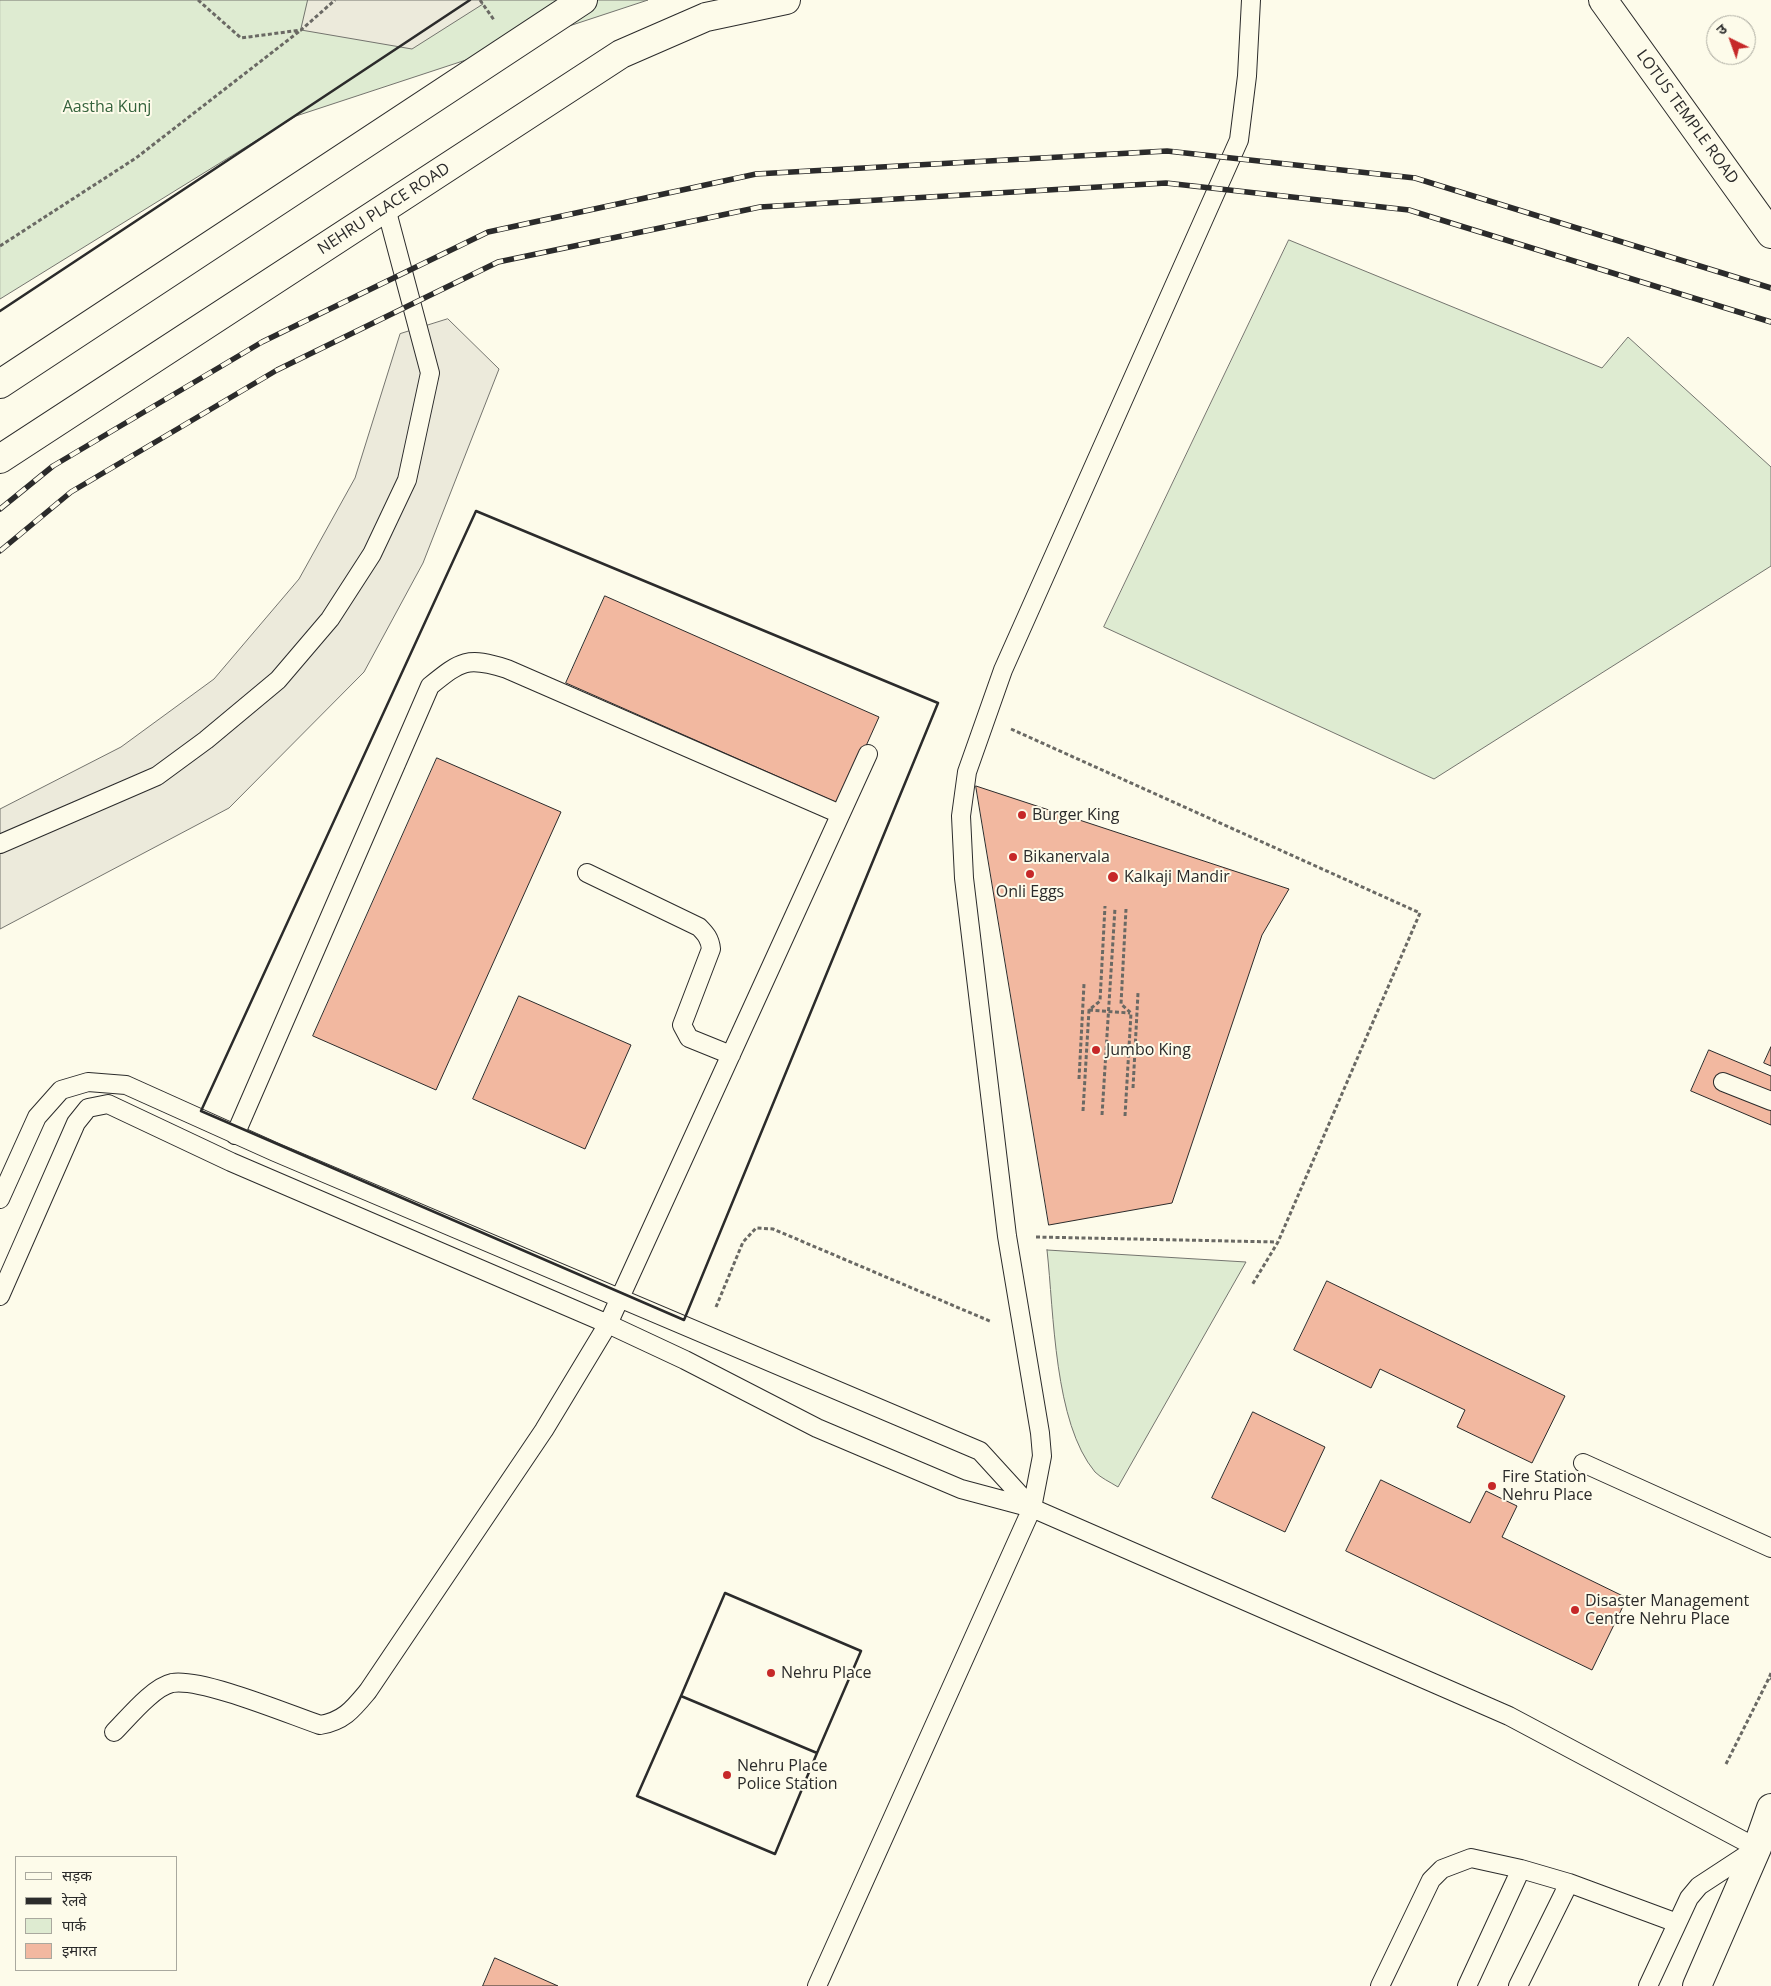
<!DOCTYPE html>
<html>
<head>
<meta charset="utf-8">
<style>
  body { margin:0 }
  #map { position:relative; width:1771px; height:1986px; overflow:hidden; background:#fdfbea; font-family:"Open Sans","Noto Sans Devanagari",sans-serif }
  canvas { display:block }
  .legend { position:absolute; left:15px; top:1856px; width:162px; height:115px; box-sizing:border-box; background:#fdfbea; border:1px solid #a9a89e; margin:0; padding:6px 9px; list-style:none; font-size:15px; color:#2b2b2b }
  .legend li { display:flex; align-items:center; gap:10px; height:25px }
  .legend b { width:25px; border:1px solid #a9a89e }
  .north { position:absolute; left:1706px; top:15px; width:50px; height:50px; box-sizing:border-box; background:#fdfbea; border:1px solid #a9a89e; border-radius:50%; rotate:318deg; font-size:14px; font-weight:700; line-height:20px; text-align:center; color:#2b2b2b }
  .north::after { content:''; display:block; margin:auto; width:18px; height:22px; background:#c62828; clip-path:polygon(50% 0,100% 100%,50% 72%,0 100%) }
</style>
</head>
<body>
<div id="map">
<canvas width="1771" height="1986"></canvas>
<ul class="legend">
<li><b style="height:6px;background:#fdfbea"></b>सड़क</li>
<li><b style="height:6px;background:#2b2b2b"></b>रेलवे</li>
<li><b style="height:14px;background:#deebd1"></b>पार्क</li>
<li><b style="height:14px;background:#f2b8a0"></b>इमारत</li>
</ul>
<div class="north">उ</div>
</div>
<script>
const g = document.querySelector('canvas').getContext('2d');
g.lineJoin = 'round';
function fill(path, color) { g.fillStyle = color; g.fill(path, 'evenodd'); }
function trace(path, color, width, dash) { g.strokeStyle = color; g.lineWidth = width; g.lineCap = dash ? 'butt' : 'round'; g.setLineDash(dash || []); g.stroke(path); }
function label(font, color, halo, rows, align = 'center') {
  g.font = font + ' "Open Sans",sans-serif'; g.lineWidth = 4; g.setLineDash([]); g.textBaseline = 'middle'; g.strokeStyle = halo; g.fillStyle = color; for (const [text, x, y, turn = 0] of rows) {
    g.save(); g.translate(x, y); g.rotate((+turn || 0) * Math.PI / 180); g.textAlign = isNaN(turn) ? turn : align; if (halo) g.strokeText(text, 0, 0); g.fillText(text, 0, 0); g.restore();
  }
}
const green = new Path2D(`
  M0,0H648L296,116L0,299Z
  M1289,240L1602,368L1628,337L1771,467V566L1434,779L1104,627Z
  M1047,1250L1246,1262L1118,1487C1110,1482 1101,1478 1095,1472C1054,1423 1054,1313 1047,1250Z`);
const parking = new Path2D(`
  M308,0H480L483,4L412,49L301,30Z
  M448,319L499,369L423,563L364,672L229,808L0,929V809L121,747L214,679L299,579L355,478L400,334Z`);
const building = new Path2D(`
  M605,596L879,717L840,804L566,683Z
  M437,758L561,812L436,1090L313,1036Z
  M976,786L1289,889L1262,935L1172,1203L1049,1225Z
  M519,996L631,1045L585,1149L473,1099Z
  M1771,1047V1066L1764,1063Z
  M1709,1050L1771,1076V1125L1691,1091Z
  M1327,1281L1565,1396L1532,1463L1457,1427L1465,1410L1380,1369L1371,1388L1294,1350Z
  M1253,1412L1325,1447L1285,1532L1212,1498Z
  M1381,1480L1470,1523L1486,1491L1517,1506L1502,1537L1627,1598L1592,1670L1346,1551Z
  M495,1958L558,1986H483Z`);
const path = new Path2D(`
  M198,0L241,38L301,30L335,0
  M480,0L494,20
  M0,246L136,158L301,30
  M1011,729L1420,913L1278,1242L1252,1285
  M1089,1010L1130,1013
  M1079,1079L1084,984
  M1133,1088L1138,993
  M1083,1111L1089,1010L1100,1001L1105,906
  M1102,1115L1115,908
  M1125,1116L1131,1013L1121,1004L1126,909
  M1036,1237L1277,1242
  M716,1307L743,1242L756,1228L773,1229L992,1322
  M1771,1673L1769,1678L1771,1679
  M1726,1764L1769,1678`);
const service = new Path2D(`
  M0,844L157,776L206,740L278,680L330,619L372,554L407,480L430,373L386,208
  M587,873L699,927C706,934 710,939 711,949L682,1025L689,1038L731,1055
  M1723,1082L1771,1101
  M235,1135L430,686C461,661 467,656 507,669L840,814
  M0,1199L37,1117L61,1090L88,1082L126,1085L275,1152L980,1451L1032,1508
  M0,1296L76,1123L88,1108L108,1104L231,1162L608,1324L685,1360L817,1428L961,1489L1032,1508L1509,1716L1757,1848L1699,1886L1689,1898L1648,1986
  M1583,1463L1771,1548
  M114,1732C128,1718 153,1687 172,1683C202,1678 288,1714 320,1725C344,1721 353,1709 368,1691L544,1430L608,1324L868,754
  M817,1986L1032,1508L1042,1456L1040,1433L1007,1236L964,878L961,816L967,772L1003,670L1239,140L1247,76L1251,0
  M1380,1986L1431,1880L1442,1869L1471,1858L1521,1869L1569,1883L1677,1923
  M1467,1986L1521,1869
  M1518,1986L1569,1883`);
const tertiary = new Path2D(`
  M1603,0L1771,234
  M0,384L583,0
  M0,459L621,54L706,17L786,0`);
const primary = new Path2D(`
  M1697,1986L1757,1848L1771,1808`);
const rail = new Path2D(`
  M0,509L53,466L262,342L488,232L756,174L1167,151L1415,178L1771,288
  M0,551L71,492L277,370L498,262L760,207L1166,183L1409,210L1771,322`);
const wall = new Path2D(`
  M0,311L470,0
  M476,511L938,703L684,1320L201,1111Z
  M725,1593L861,1651L817,1753L681,1696Z
  M681,1696L817,1753L775,1854L637,1796Z`);
const markers = [
  [1022,815,5,"#c62828"],
  [1013,857,5,"#c62828"],
  [1030,874,5,"#c62828"],
  [1113,877,6,"#c62828"],
  [1096,1050,5,"#c62828"],
  [1492,1486,5,"#c62828"],
  [1575,1610,5,"#c62828"],
  [771,1673,5,"#c62828"],
  [727,1775,5,"#c62828"]
];
const parkNames = [
  ["Aastha Kunj",107,107]
];
const streetNames = [
  ["LOTUS TEMPLE ROAD",1687,117,54],
  ["NEHRU PLACE ROAD",384,209,-33]
];
const poiNames = [
  ["Burger King",1032,815],
  ["Bikanervala",1023,857],
  ["Kalkaji Mandir",1124,877],
  ["Onli Eggs",1030,892,"center"],
  ["Jumbo King",1106,1050],
  ["Fire Station",1502,1477],
  ["Nehru Place",1502,1495],
  ["Disaster Management",1585,1601],
  ["Centre Nehru Place",1585,1619],
  ["Nehru Place",781,1673],
  ["Nehru Place",737,1766],
  ["Police Station",737,1784]
];
fill(green, '#deebd1');
trace(green, '#74746e', 1);
fill(parking, '#eceadb');
trace(parking, '#74746e', 1);
fill(building, '#f2b8a0');
trace(building, '#2b2b2b', 1);
trace(service, '#2b2b2b', 20);
trace(tertiary, '#2b2b2b', 30);
trace(primary, '#2b2b2b', 30);
trace(path, '#6a6964', 3, [4, 2.5]);
trace(service, '#fdfbea', 18);
trace(tertiary, '#fdfbea', 28);
trace(primary, '#fdfbea', 28);
trace(rail, '#2b2b2b', 5.5);
trace(rail, '#fdfbea', 4, [11]);
trace(wall, '#2b2b2b', 2.5);
for (const [x, y, r, color] of markers) { const dot = new Path2D(); dot.arc(x, y, r, 0, 2 * Math.PI); g.fillStyle = color; g.fill(dot); trace(dot, '#fdfbea', 2); }
label('16px', '#34623c', '#fdfbea', parkNames);
label('16px', '#2b2b2b', '#fdfbea', streetNames);
label('16px', '#2b2b2b', '#fdfbea', poiNames, 'left');
</script>
</body>
</html>
